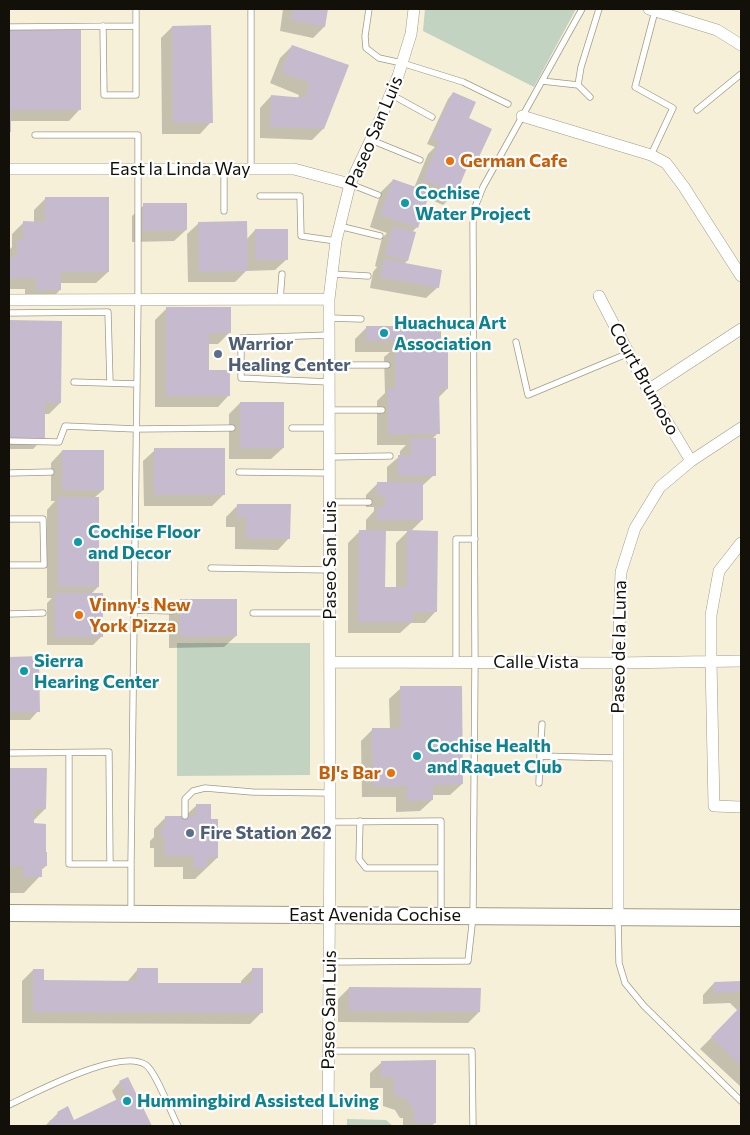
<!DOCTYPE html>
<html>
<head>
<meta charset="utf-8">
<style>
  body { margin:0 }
  #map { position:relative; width:750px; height:1135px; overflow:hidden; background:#f6f0d9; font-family:Commissioner,sans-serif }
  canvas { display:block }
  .frame { position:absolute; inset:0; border:10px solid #121008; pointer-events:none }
</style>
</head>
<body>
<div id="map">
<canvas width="750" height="1135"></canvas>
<div class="frame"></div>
</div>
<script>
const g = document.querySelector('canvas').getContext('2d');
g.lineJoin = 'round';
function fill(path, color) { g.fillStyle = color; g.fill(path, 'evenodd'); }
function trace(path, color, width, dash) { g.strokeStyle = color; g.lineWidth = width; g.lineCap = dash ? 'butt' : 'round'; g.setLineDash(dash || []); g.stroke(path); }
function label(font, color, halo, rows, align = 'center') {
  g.font = font + ' Commissioner,sans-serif'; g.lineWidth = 4.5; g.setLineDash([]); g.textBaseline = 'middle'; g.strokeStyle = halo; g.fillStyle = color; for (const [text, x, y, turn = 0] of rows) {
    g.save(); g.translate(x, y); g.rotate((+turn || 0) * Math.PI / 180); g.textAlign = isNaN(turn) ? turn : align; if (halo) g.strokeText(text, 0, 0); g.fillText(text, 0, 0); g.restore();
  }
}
const green = new Path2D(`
  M425,9H576L534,87L423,31Z
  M177,643H310V775L177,776Z
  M347,1119L386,1120L393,1126H347Z`);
const shadow = new Path2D(`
  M283,9H327L324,27L313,38L280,31Z
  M172,27L211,122L200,134H162L161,38Z
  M9,31H80V109L69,121H10L9,133Z
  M292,46L347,65L323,129L312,140L260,138V108L271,96L298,98L299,95L270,83L280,58Z
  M453,93L467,118L491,129L477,158L471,164L468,162L455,193L443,205L427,198L417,227L412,232L407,261L404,264L438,287L426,298L370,288L373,272L377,267L375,266L382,238L387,233L370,227L381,192L393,180L414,188L428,154L435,147L427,144L448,99Z
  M46,198L108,272L96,283H60V290L49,301H25V289H9V250L12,247V234L23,223H34V210Z
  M144,205L186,230L174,241L132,242V216Z
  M199,223L246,240L255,230L287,259L275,270L246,271L235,282H188L187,234Z
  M167,308L229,333L218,344H207V372L229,395L218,407H155V320Z
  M9,322H61L60,403L49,414H44V438L33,449H9Z
  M367,327L406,331L440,340L435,345L447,389L438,398V433L432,439L434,475L422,486V520L411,531L436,611L425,623H411L400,633H348V543L360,531H366V520L374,511V507H366V495L378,483H387V467L400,456V451L406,445H377V401L385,393L384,357L390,352H355V339ZM385,531H408L396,543V588H384Z
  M240,403L283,448L271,459H229V414Z
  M155,450L224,494L212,506H144L143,461Z
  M62,451L103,490L94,498L98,587L90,595L102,636L93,645H47V603L52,598H47V510L55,501H51V463Z
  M238,505L289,538L278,550L235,549V527H226V517Z
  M180,601L236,636L224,647L169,648V612Z
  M9,658H38V711L30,720H9Z
  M401,688L462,784L450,795H432V800L420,811L396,812V797H362L361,741L372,730H390L389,699Z
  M9,769H45V809L33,821L46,866L40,871V876L24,893H9Z
  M197,805L210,820L217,858L195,879H183V867H154V848H150V841L154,837V829L166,817L185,816Z
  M138,969L156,984H241V981L253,969L262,1012L250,1024L22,1023V981L33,970L43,982H127Z
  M714,983H741V1087L700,1049L738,1011L730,1003L703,1004V995Z
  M349,988L479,1012L468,1023L338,1022V999Z
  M382,1062L435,1123L431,1126H403V1118H400L395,1110L383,1106V1088H370V1073Z
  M127,1079L150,1126H45L58,1113L74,1122L117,1101L112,1091L120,1082Z`);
const building = new Path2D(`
  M293,9H328L325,27L291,20Z
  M211,25L213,123H173L172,26Z
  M81,29V110H11V132H9V30Z
  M292,45L349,65L324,129L270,127L271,95L305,98L310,83L281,72Z
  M453,92L476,102L469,118L492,129L478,159L472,156L456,194L423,180L439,141L432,138Z
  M393,179L430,192L418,228L380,215Z
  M45,197H109V272H61V290H36V278H9V257H17V240H23V221L45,222Z
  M143,203H187V230L143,231Z
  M247,221L248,271L199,272L198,222Z
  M393,226L416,232L408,261L385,255Z
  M255,229H288V260H255Z
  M384,259L442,270L439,288L380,277Z
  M166,307H231V333H209V370H230V396H166Z
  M9,320L62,321L61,403H45V438H9Z
  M366,326H407V330L441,329V340L366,341Z
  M395,344H448V389H439L440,434H388V388H396Z
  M240,402H284V448H240Z
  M411,438H436V476H398V455H411Z
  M154,448H225V495H154Z
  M62,450H104V490H62Z
  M377,482H423V520H377V507H385V496H377Z
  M58,497H99V587H58Z
  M237,504H291L290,539L246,538V517H237Z
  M359,530H386L385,587H407V530L438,531L437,612H413V622H358Z
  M55,593H103V637H55Z
  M180,599H237V636L180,637Z
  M39,656L40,712H9V657Z
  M400,686H462L463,784L433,785V800L407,801V786H373L372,728H401Z
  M9,768H47L46,809H34V823L46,824V852H47V866H42V877H23V866H9Z
  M196,804H211V819H218V858H207V868H194V856H165V837H161V828H165V816H196Z
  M137,968H158V983H252V968H263V1013L33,1012V969H44V980L137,981Z
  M741,981V992L714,993V982Z
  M349,987L481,988L480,1012L349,1011Z
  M741,1006V1066L711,1037Z
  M436,1060V1123H414V1107H411L407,1099L394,1095V1077H381V1061Z
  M128,1077L152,1126H51L49,1121L59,1116L57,1112L68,1106L74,1120L126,1095L119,1081Z`);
const lane = new Path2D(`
  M136,9V26
  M251,9V169
  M369,9L365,36L366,48L379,58L402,63L463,82L508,104
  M9,27L136,26V95H104L103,26
  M542,81L578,85
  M392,95L432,117
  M590,97L578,85L581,67L599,9
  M697,110L741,74
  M35,135H138V300L131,864
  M371,140L420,160
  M651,155L673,108L635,87L655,11
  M224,169V211
  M350,184L378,195
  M260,196H300L301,236L336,241
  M339,226L380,236
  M332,274L368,276
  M280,300L282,274
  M9,313L108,312L110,383
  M329,318L361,319
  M329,335L241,338V378L329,382
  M516,342L528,395L629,353
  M329,365H387
  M74,382L137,384
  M330,410H382
  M292,428H330
  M9,441L59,442L65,426L136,429L232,428
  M330,457L390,456
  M239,472L330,473
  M9,473L51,472
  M330,502H369
  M9,519H43L44,565H9
  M211,568L330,570
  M134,610L172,611
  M253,613H330
  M9,614L43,613
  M456,662V539H475
  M9,753L109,752L110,864H131V911
  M69,753V864H110
  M540,756L542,724
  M539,783L540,756L618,758
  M185,816V799L193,791L205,788L252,792L330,793
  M360,821L359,859L366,868H441
  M330,822L441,821V914
  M618,919L619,963L625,983L644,1006L741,1101
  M329,962L468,961L473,916L475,662L473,223L475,207L483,187L582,9
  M328,1051H472L473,1126
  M9,1105C34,1093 121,1047 146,1065C156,1072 171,1113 178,1126`);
const street = new Path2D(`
  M649,9L717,30L741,45
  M522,116L651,155L666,163L684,187L741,276
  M9,169H294L350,184
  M599,296L648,390L691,461
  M9,300L329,299
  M648,390L741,329
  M741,543L719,571L711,615V661L714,806L741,807
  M331,662L618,663L741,661
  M618,917V663L621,572L635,528L660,487L691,461L741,428
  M328,1126L330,822L329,299L336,241L350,184L379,122L398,76L411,34L414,9`);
const secondary = new Path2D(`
  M9,913L741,918`);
const markers = [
  [450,161,5,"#e8710a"],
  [405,203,5,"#0f9aa8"],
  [384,333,5,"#0f9aa8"],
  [218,354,5,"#5c6f8a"],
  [78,542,5,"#0f9aa8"],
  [79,615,5,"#e8710a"],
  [24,671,5,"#0f9aa8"],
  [417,756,5,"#0f9aa8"],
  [391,773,5,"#e8710a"],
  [190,833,5,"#5c6f8a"],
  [127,1101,5,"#0f9aa8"]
];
const streetNames = [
  ["Paseo San Luis",374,132,-67],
  ["East la Linda Way",180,169],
  ["Court Brumoso",644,379,61],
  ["Paseo San Luis",330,560,-90],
  ["Paseo de la Luna",619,647,-89],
  ["Calle Vista",536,662],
  ["East Avenida Cochise",375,915],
  ["Paseo San Luis",329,1010,-89]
];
const foodNames = [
  ["German Cafe",460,161],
  ["Vinny's New",89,605],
  ["York Pizza",89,626],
  ["BJ's Bar",381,773,"right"]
];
const cultureNames = [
  ["Cochise",415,193],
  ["Water Project",415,214],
  ["Huachuca Art",394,323],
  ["Association",394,344],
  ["Cochise Floor",88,532],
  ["and Decor",88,553],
  ["Sierra",34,661],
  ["Hearing Center",34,682],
  ["Cochise Health",427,746],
  ["and Raquet Club",427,767],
  ["Hummingbird Assisted Living",137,1101]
];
const serviceNames = [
  ["Warrior",228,344],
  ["Healing Center",228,365],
  ["Fire Station 262",200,833]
];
fill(green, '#c3d3c1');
fill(shadow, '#0003');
fill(building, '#c5bace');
trace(lane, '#a19b86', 7);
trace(street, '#a19b86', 12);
trace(secondary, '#a19b86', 18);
trace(lane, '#fff', 5.5);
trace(street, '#fff', 11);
trace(secondary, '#fff', 16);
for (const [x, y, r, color] of markers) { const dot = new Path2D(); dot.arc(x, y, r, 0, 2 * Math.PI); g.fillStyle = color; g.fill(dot); trace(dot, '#fff', 2); }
label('18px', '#121008', '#fff', streetNames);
label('bold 18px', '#c56008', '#fff', foodNames, 'left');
label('bold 18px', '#0d838f', '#fff', cultureNames, 'left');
label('bold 18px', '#4e5e75', '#fff', serviceNames, 'left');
</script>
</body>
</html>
